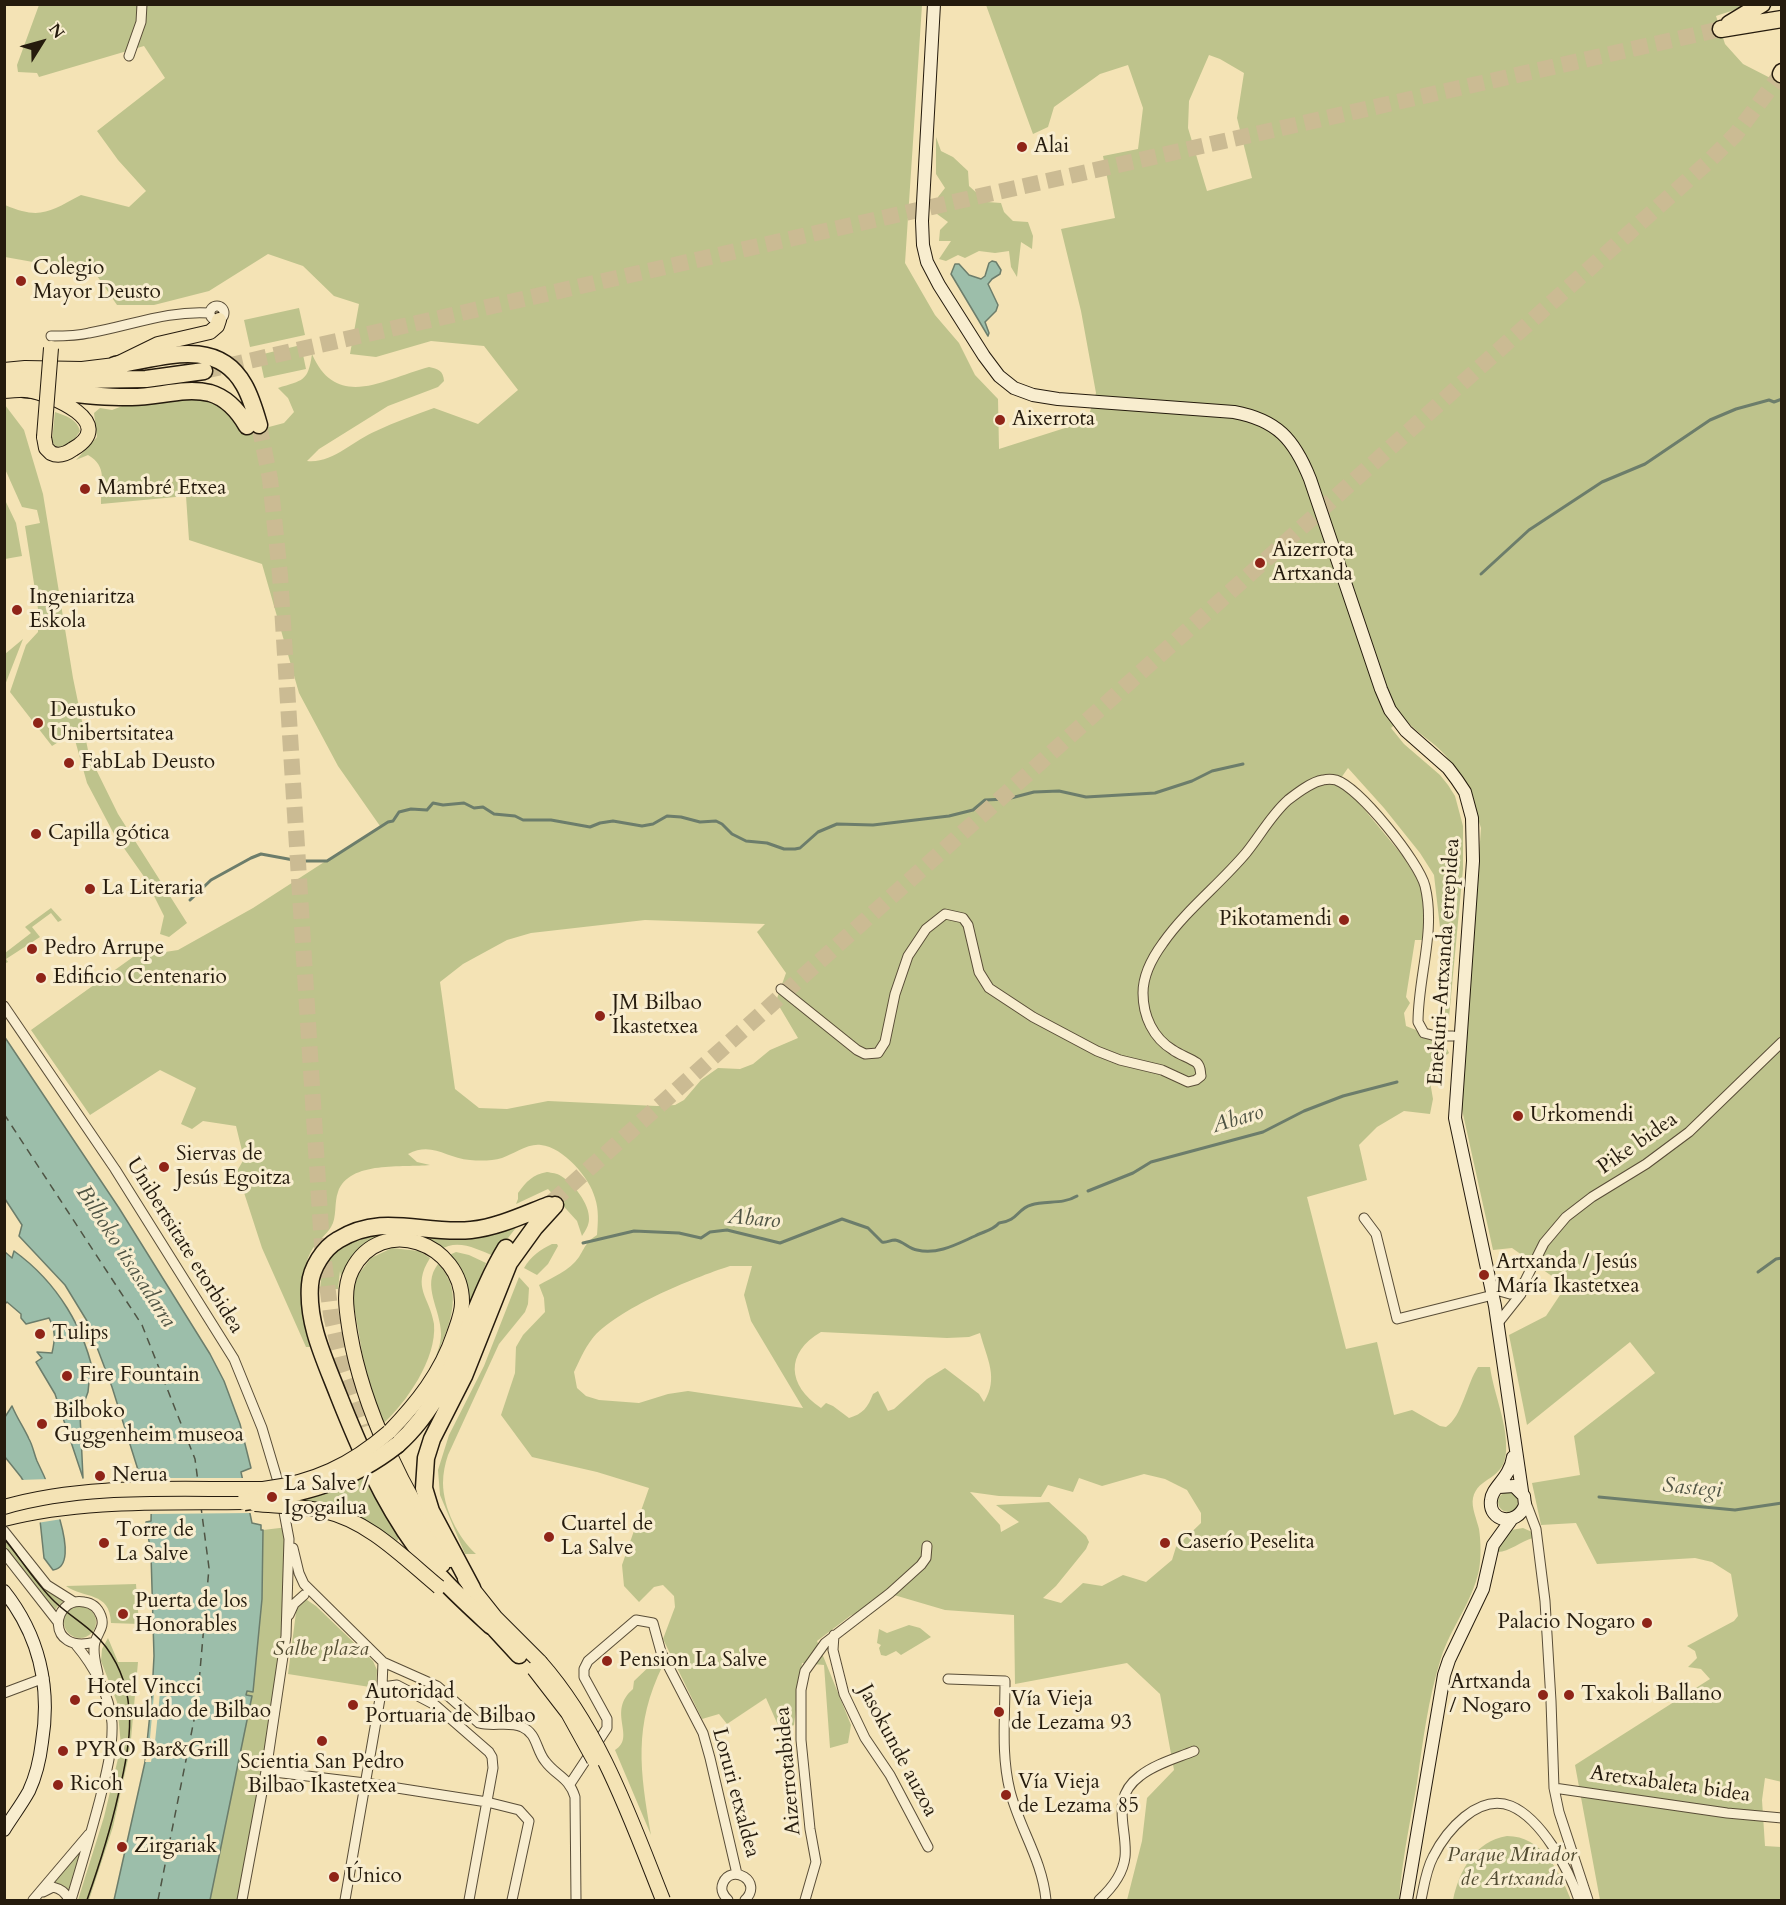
<!DOCTYPE html>
<html>
<head>
<meta charset="utf-8">
<style>
  body { margin:0 }
  #map { position:relative; width:1786px; height:1905px; overflow:hidden; background:#f4e3b5; font-family:Cardo,serif }
  canvas { display:block }
  .frame { position:absolute; inset:0; border:6px solid #251b0d; pointer-events:none }
  .north { position:absolute; left:12px; top:12px; width:60px; height:60px; -webkit-text-stroke:4px #f8edcf; paint-order:stroke; rotate:53deg; font-size:16px; font-weight:700; line-height:24px; text-align:center; color:#251b0d }
  .north::after { content:''; display:block; margin:auto; width:21px; height:27px; background:#251b0d; clip-path:polygon(50% 0,100% 100%,50% 72%,0 100%) }
</style>
</head>
<body>
<div id="map">
<canvas width="1786" height="1905"></canvas>
<div class="frame"></div>
<div class="north">N</div>
</div>
<script>
const g = document.querySelector('canvas').getContext('2d');
g.lineJoin = 'round';
function fill(path, color) { g.fillStyle = color; g.fill(path, 'evenodd'); }
function trace(path, color, width, dash) { g.strokeStyle = color; g.lineWidth = width; g.lineCap = dash ? 'butt' : 'round'; g.setLineDash(dash || []); g.stroke(path); }
function label(font, color, halo, rows, align = 'center') {
  g.font = font + ' Cardo,serif'; g.lineWidth = 6; g.setLineDash([]); g.textBaseline = 'middle'; g.strokeStyle = halo; g.fillStyle = color; for (const [text, x, y, turn = 0] of rows) {
    g.save(); g.translate(x, y); g.rotate((+turn || 0) * Math.PI / 180); g.textAlign = isNaN(turn) ? turn : align; if (halo) g.strokeText(text, 0, 0); g.fillText(text, 0, 0); g.restore();
  }
}
const green = new Path2D(`
  M39,5H922L905,263L935,315L959,343L975,375L998,399L999,449L1087,421L1096,393L1081,311L1061,229L1115,218L1103,156L1138,149L1143,108L1128,65L1100,74L1054,107L1048,127L1033,134L986,5H1744L1740,8L1716,16L1725,44L1743,64L1782,84V1782L1765,1778L1762,1800L1765,1846L1781,1847V1900H1600L1575,1765L1710,1679L1701,1669L1688,1667L1697,1658L1695,1651L1687,1646L1734,1621L1738,1616L1731,1574L1712,1562L1695,1558L1597,1564L1576,1523L1541,1525L1532,1483L1580,1475L1574,1436L1655,1373L1630,1342L1527,1425L1509,1335L1546,1316L1566,1286L1512,1248L1493,1250L1461,1105L1481,828C1472,798 1467,780 1446,756C1433,741 1416,733 1403,717L1391,728L1404,744L1440,775L1448,785L1455,796L1463,826V869L1448,1028H1436L1442,973V945L1434,875L1420,853L1384,808L1348,768L1336,785L1350,792L1402,855L1421,885L1424,901L1423,940H1415L1406,997L1410,1003L1404,1013L1406,1026L1416,1030L1422,1038L1442,1039L1449,1053L1428,1070L1433,1099L1430,1114L1404,1111L1377,1127L1359,1145L1367,1180L1307,1197L1346,1349L1377,1342L1394,1415L1412,1410L1440,1426L1446,1427C1462,1417 1467,1383 1478,1367H1490C1494,1395 1508,1424 1506,1452C1504,1481 1478,1476 1473,1498C1471,1507 1477,1520 1479,1529C1481,1542 1481,1558 1479,1570C1472,1603 1451,1627 1441,1658C1428,1699 1423,1741 1417,1783C1410,1822 1402,1861 1399,1900H1127L1142,1841L1147,1798L1174,1770L1160,1694L1127,1663L1015,1684L1014,1615L945,1610L894,1595L850,1616L817,1641L851,1725L848,1743L830,1748L824,1665L802,1663L794,1725L781,1732L766,1698L727,1724L719,1714L702,1719L663,1639L675,1607L674,1596L663,1585L654,1587L639,1602L624,1586L622,1565L649,1488L597,1472L532,1457L501,1415L515,1373L516,1347L523,1335L545,1312L544,1298L539,1285C553,1277 569,1271 579,1257C586,1246 585,1243 597,1235C598,1222 599,1210 595,1198C590,1178 563,1147 541,1145C528,1143 514,1154 502,1158C492,1161 480,1161 470,1160C446,1158 432,1141 408,1154L417,1162L430,1165C404,1168 349,1160 338,1192C334,1202 337,1218 331,1227C326,1235 318,1241 313,1248C294,1279 307,1314 313,1347H306L262,1248L237,1171L244,1159L236,1126L203,1121L192,1129L181,1124L196,1088L160,1070L90,1115L31,1030L133,957L178,950L253,908L380,826L338,766L299,693L262,564L189,540L186,496L101,504C101,484 108,466 88,455L76,460L97,437L94,413L100,408L112,410L125,405L200,399L214,402L250,432L284,423L294,412L288,398L278,388C303,380 308,382 312,354C337,412 386,378 429,367C438,369 443,370 444,381L438,387L388,406L319,449L307,461C332,464 354,440 376,431C395,422 415,415 434,408L478,424L518,390L484,346L431,341L376,357L350,354L359,304L334,296L303,266L268,254L209,291L154,305H117L91,267L33,262L5,257V205C40,220 49,212 81,195L129,207L146,191L118,160L97,131L165,78L144,46L39,77L37,73L18,72L17,65ZM1209,55L1220,59L1244,73L1237,118L1252,178L1207,191L1188,128L1189,101ZM645,920L765,924L757,932L786,973L776,1001L798,1038L770,1050L753,1064L740,1069L718,1068L701,1080L684,1100L675,1105L657,1106L548,1101L507,1109L479,1108L455,1089L440,982L463,964L507,940L531,933ZM730,1266H752L744,1295L751,1321L803,1408L688,1391L668,1394L639,1403L599,1400L586,1396L577,1388L574,1372C579,1362 584,1349 592,1339C616,1309 693,1278 730,1266ZM821,1332L947,1338L969,1337L980,1333C987,1359 999,1378 984,1402L979,1394L945,1368L927,1379L894,1409L888,1411L878,1391L873,1394C868,1407 863,1414 849,1418L833,1406L826,1403L821,1408C787,1385 785,1353 821,1332ZM1144,1474L1165,1479L1187,1490L1201,1513V1523L1176,1547L1172,1560L1146,1582L1123,1575L1102,1586L1083,1583L1061,1603L1043,1598L1056,1586L1086,1549L1089,1542L1086,1536L1049,1502L996,1505L1019,1522L1001,1532L1000,1525L970,1492L999,1496L1041,1497L1048,1485L1073,1492L1079,1478L1102,1486Z
  M936,137L941,151L953,157L968,171L969,186L987,202L1001,203L1004,212L1013,221L1028,222L1033,236L1032,249L1021,242L1017,277L1011,267L1009,251L995,253L979,251L965,258L958,255L946,261L939,259L951,241H939L940,230L948,222L937,214L938,197L945,188L936,174Z
  M299,308L305,335L250,347L244,320Z
  M301,345L306,369L264,378L259,355Z
  M5,405L24,430L43,494L73,678L89,755L118,814L187,923L169,937L160,934L164,916L145,878L114,834L87,783L73,733L52,746L10,692L26,645L38,632V609L25,526L40,523L37,510L22,507L5,469Z
  M55,412C66,416 77,419 80,431L74,440L63,448L55,446L52,441Z
  M5,500L16,523L22,556L5,559Z
  M23,639L5,685V654Z
  M51,908L62,920L58,922L51,913L32,927L40,937L6,959L8,962L6,963L5,953L31,933L25,927Z
  M547,1172C552,1173 557,1173 561,1176C573,1183 590,1204 589,1219C589,1225 586,1230 582,1236L577,1221L548,1189L516,1204L518,1199V1193C527,1181 532,1175 547,1172Z
  M522,1220L494,1256C477,1249 457,1238 440,1250L387,1237L343,1288L340,1271L338,1289H320L322,1271L316,1276L335,1248L364,1232Z
  M552,1244H557L558,1246L548,1264L537,1275L524,1268C531,1256 540,1250 552,1244Z
  M392,1248L419,1251L430,1258C411,1288 430,1297 434,1324C437,1359 406,1403 382,1425L364,1363L352,1295L358,1275L371,1258Z
  M456,1252L469,1255L486,1263L465,1321C466,1289 471,1281 447,1256Z
  M438,1264C467,1293 447,1330 434,1362C437,1353 441,1344 441,1334C441,1309 421,1286 438,1264Z
  M519,1277L529,1288L528,1304L525,1312L499,1344L448,1455C445,1464 443,1473 443,1483C443,1507 458,1538 476,1554H465L440,1495L438,1470L449,1435L484,1366Z
  M362,1477L399,1536L398,1540L393,1543L289,1500L308,1499Z
  M1498 1502a10 10 0 1 1 20 0a10 10 0 1 1-20 0Z
  M288,1527L291,1630L242,1900H210L251,1697L246,1696L247,1691L253,1692L262,1599L263,1530Z
  M1523,1528L1532,1532L1533,1538C1521,1541 1509,1552 1498,1552L1499,1544L1511,1530Z
  M4,1531L36,1573L67,1598L57,1607L53,1615L5,1553Z
  M136,1584L139,1624L111,1623C110,1591 84,1599 66,1586Z
  M307,1600L316,1606L373,1661L377,1670L376,1688L288,1674L297,1605L302,1601Z
  M64 1622a16 16 0 1 1 32 0a16 16 0 1 1-32 0Z
  M909,1625L920,1628L931,1637L901,1655L896,1651L886,1656L881,1655L879,1648L881,1645L877,1643L879,1629L887,1633Z
  M108,1638L118,1662H138L130,1750L113,1827L89,1900H78L104,1817L121,1746L117,1702L101,1661L102,1649Z
  M657,1659L663,1665C633,1726 640,1771 651,1835L615,1750C637,1737 606,1712 633,1689L634,1681Z
  M1507,1836C1542,1836 1560,1872 1571,1900H1453C1459,1871 1475,1841 1507,1836Z
  M86,1842L69,1893L60,1884L54,1882Z`);
const water = new Path2D(`
  M992,261L996,262L1001,270L1000,274L992,279L988,284L998,305L996,311L985,322L989,333L988,336L951,274L955,264H959L969,275L981,279L985,276L989,263Z
  M4,1036L119,1208L210,1354L224,1381L240,1424L251,1468L241,1472L252,1523L261,1525V1530H263L262,1599L253,1692L247,1691L246,1695L252,1696L210,1900H114L145,1762L152,1694L154,1656L151,1554L146,1522L151,1521L152,1475L139,1473L112,1387L87,1321L65,1285L19,1236L22,1225L5,1199Z
  M14,1251C57,1282 86,1329 95,1382H89L88,1392L80,1414L83,1478L55,1394L36,1362L42,1358L37,1352L52,1353C55,1340 56,1330 49,1318L26,1324L21,1318V1314L7,1302L5,1304V1252L12,1258Z
  M12,1406C17,1418 24,1428 29,1439C33,1446 34,1454 37,1461C45,1477 85,1566 53,1570L44,1558L40,1520L30,1492L21,1477L5,1457V1417Z`);
const pier = new Path2D(`
  M165,1478H245L253,1513L149,1514V1479Z
  M50,1479L62,1519L37,1523L35,1510L19,1480Z
  M155,1683H161L155,1742L151,1762H145L146,1757H148L151,1738H150Z`);
const stream = new Path2D(`
  M1481,574L1529,530L1602,482L1645,464L1710,420L1736,409L1769,400L1774,402L1782,399
  M190,900L211,880L251,858L261,854L299,861H327L388,822L393,821L399,812L411,809L427,810L433,803L443,805L464,803L474,808L483,807L494,814L515,816L523,820H551L590,827L600,823L613,821L642,826L653,824L667,816L681,817L700,822L716,821L722,824L732,834L746,841L767,843L784,849H795L800,848L818,832L837,824L873,825L949,816L973,810L985,800L1007,799L1034,792L1059,791L1086,797L1155,793L1192,781L1212,771L1243,764
  M1088,1191L1133,1173L1151,1162L1263,1132L1304,1111L1343,1096L1397,1082
  M583,1243L634,1231L679,1233L701,1238L710,1232L727,1230L780,1243L842,1219L868,1228L882,1242C887,1243 890,1240 895,1240C903,1241 909,1249 917,1250C938,1255 957,1244 975,1236C984,1231 992,1231 999,1223C1018,1221 1017,1209 1031,1205C1046,1200 1062,1205 1077,1196
  M1758,1272L1776,1259L1782,1258
  M1599,1497L1735,1510L1782,1503`);
const ferry = new Path2D(`
  M4,1114L142,1325L195,1459L198,1482
  M158,1900L197,1705L209,1568L201,1507`);
const highwayTunnel = new Path2D(`
  M204,371L1721,29
  M259,425L270,479L280,575L322,1246L331,1315L341,1358L364,1427
  M552,1202L1709,161L1736,134L1781,74`);
const street = new Path2D(`
  M129,56L141,22L142,4
  M210 313a7 7 0 1 1 14 0a7 7 0 1 1-14 0Z
  M51,336C64,336 77,336 89,333C130,326 168,310 210,313
  M781,989L857,1050L865,1054L878,1053L885,1042L895,994L908,956L926,929L945,914L963,918L968,925L979,972L989,988L1033,1017L1097,1051L1120,1060L1162,1070L1188,1082L1196,1080L1201,1076C1200,1071 1201,1067 1197,1063C1190,1058 1180,1055 1173,1050C1153,1038 1143,1016 1143,993C1143,974 1152,958 1163,943C1186,910 1220,884 1246,853C1260,836 1271,815 1288,800C1297,793 1311,782 1323,780C1327,779 1332,779 1336,780C1360,788 1419,862 1425,886C1436,931 1418,977 1418,1022L1424,1033L1436,1036H1453
  M4,1006L115,1169L234,1359L262,1428L279,1485L289,1539L286,1636L266,1771L242,1900
  M1364,1218L1376,1234L1397,1319L1493,1295
  M1525,1281L1544,1243L1566,1217L1592,1197L1646,1164L1689,1132L1782,1042
  M1492,1289L1510,1294L1517,1291L1525,1281L1521,1294L1498,1323
  M1525,1500L1536,1529L1545,1601L1551,1701L1554,1788L1559,1812L1588,1900
  M4,1531L47,1585L74,1602
  M293,1548L299,1573L304,1584L383,1662L437,1686L479,1723C493,1727 509,1721 522,1727C537,1733 536,1750 545,1761C556,1776 569,1777 575,1797L576,1900
  M4,1553L58,1622
  M289,1615L294,1604L304,1595
  M834,1635L833,1650L844,1694L865,1738L890,1775L928,1847
  M95,1642C45,1655 51,1596 84,1602C92,1603 98,1608 101,1616C105,1627 98,1632 95,1642C92,1652 96,1664 98,1674
  M948,1679L1005,1681C1005,1720 1001,1754 1010,1791C1020,1830 1042,1859 1046,1900
  M382,1687L397,1685L435,1705L489,1752L492,1757L493,1768L469,1900
  M4,1693L44,1678
  M266,1771L365,1783L487,1802L519,1810L529,1821L512,1900
  M570,1784L607,1728V1719L584,1677V1669L588,1661L636,1620L653,1623L661,1652L703,1733L710,1758L737,1874
  M1554,1788L1727,1813L1782,1818
  M43,1892L53,1887C61,1889 65,1892 69,1900
  M33,1900L89,1834
  M71,1900C81,1867 91,1833 100,1799C106,1774 113,1749 112,1723C110,1695 93,1665 76,1645
  M345,1900L382,1687L383,1662
  M728,1900C723,1895 720,1890 723,1883C731,1863 764,1881 745,1900
  M805,1900L816,1862L810,1829L801,1740V1690L805,1671L825,1643L890,1593L921,1565L926,1558L927,1546
  M1099,1900C1111,1889 1123,1875 1125,1857C1128,1828 1109,1799 1140,1776C1155,1764 1177,1758 1194,1751
  M1421,1900C1424,1886 1426,1870 1433,1857C1446,1831 1478,1793 1511,1806C1542,1819 1569,1870 1579,1900`);
const secondary = new Path2D(`
  M934,4L922,221L923,245L927,262L939,285L984,356L999,376L1014,388L1033,395L1058,399L1234,412C1277,420 1294,439 1310,479L1381,689L1390,710L1406,731L1448,768L1457,780L1465,792L1472,818L1473,861L1455,1118L1495,1306L1522,1491
  M1499,1487L1514,1486L1524,1496L1525,1505C1517,1527 1488,1522 1491,1500C1492,1487 1510,1478 1513,1457
  M4,1591C39,1635 51,1687 42,1742C40,1759 36,1776 29,1791C22,1804 12,1817 4,1830
  M1406,1900L1444,1675L1449,1660L1483,1589L1493,1545L1511,1520`);
const primary = new Path2D(`
  M4,370L25,368L82,369L115,365L158,344L210,332L217,326L219,320
  M4,391C12,391 20,389 28,390C51,395 119,422 73,449C66,454 59,457 51,453L46,448L44,437
  M389,1432C417,1403 441,1373 454,1334C457,1325 462,1314 462,1303C463,1243 381,1213 352,1270C342,1290 347,1313 350,1333C363,1410 405,1495 450,1560
  M4,1519C82,1499 164,1503 244,1502
  M465,1579L496,1618L540,1662`);
const highway = new Path2D(`
  M1729,24L1762,4
  M1721,29L1782,19
  M1781,74L1782,72
  M115,365C159,359 216,335 244,385C251,397 255,411 259,425
  M4,381L146,379L204,371
  M25,389C61,392 96,398 132,397C158,397 184,387 210,393C227,398 239,412 247,426
  M397,1445C456,1393 467,1312 506,1248
  M378,1458L404,1506L442,1564
  M472,1588L431,1511L424,1488L426,1458L432,1439L464,1376L509,1263L535,1227L555,1205
  M484,1617L519,1655
  M491,1626C464,1601 437,1577 416,1547C382,1500 359,1447 338,1394C324,1358 307,1323 310,1285C311,1268 324,1248 338,1240C383,1212 423,1235 471,1230C498,1227 523,1215 549,1205`);
const tram = new Path2D(`
  M4,1538C21,1559 36,1584 55,1602C72,1618 92,1628 106,1647C140,1693 131,1744 118,1796C110,1832 99,1866 87,1900`);
const primaryBridge = new Path2D(`
  M44,437L51,348
  M255,1504C278,1506 302,1506 324,1511C369,1521 404,1558 439,1587
  M4,1507C87,1483 178,1490 263,1489C313,1483 351,1465 389,1432
  M540,1662C600,1730 630,1817 663,1900
  M534,1669L568,1713L594,1760`);
const highwayBridge = new Path2D(`
  M244,1502C303,1494 350,1482 397,1445`);
const markers = [
  [1022,147,6,"#8f2418"],
  [21,281,6,"#8f2418"],
  [1000,420,6,"#8f2418"],
  [85,489,6,"#8f2418"],
  [1260,563,6,"#8f2418"],
  [17,610,6,"#8f2418"],
  [38,723,6,"#8f2418"],
  [69,763,6,"#8f2418"],
  [36,834,6,"#8f2418"],
  [90,889,6,"#8f2418"],
  [1344,920,6,"#8f2418"],
  [32,949,6,"#8f2418"],
  [41,978,6,"#8f2418"],
  [600,1016,6,"#8f2418"],
  [1518,1116,6,"#8f2418"],
  [164,1167,6,"#8f2418"],
  [1484,1275,6,"#8f2418"],
  [40,1334,6,"#8f2418"],
  [67,1376,6,"#8f2418"],
  [42,1424,6,"#8f2418"],
  [100,1476,6,"#8f2418"],
  [272,1497,6,"#8f2418"],
  [549,1537,6,"#8f2418"],
  [104,1543,6,"#8f2418"],
  [1165,1543,6,"#8f2418"],
  [123,1614,6,"#8f2418"],
  [1647,1623,6,"#8f2418"],
  [607,1661,6,"#8f2418"],
  [1543,1695,6,"#8f2418"],
  [1569,1695,6,"#8f2418"],
  [75,1700,6,"#8f2418"],
  [353,1705,6,"#8f2418"],
  [999,1712,6,"#8f2418"],
  [322,1741,6,"#8f2418"],
  [63,1751,6,"#8f2418"],
  [58,1785,6,"#8f2418"],
  [1006,1795,6,"#8f2418"],
  [122,1847,6,"#8f2418"],
  [334,1877,6,"#8f2418"]
];
const poiNames = [
  ["Alai",1034,147],
  ["Colegio",33,269],
  ["Mayor Deusto",33,293],
  ["Aixerrota",1012,420],
  ["Mambré Etxea",97,489],
  ["Aizerrota",1272,551],
  ["Artxanda",1272,575],
  ["Ingeniaritza",29,598],
  ["Eskola",29,622],
  ["Deustuko",50,711],
  ["Unibertsitatea",50,735],
  ["FabLab Deusto",81,763],
  ["Capilla gótica",48,834],
  ["La Literaria",102,889],
  ["Pikotamendi",1332,920,"right"],
  ["Pedro Arrupe",44,949],
  ["Edificio Centenario",53,978],
  ["JM Bilbao",612,1004],
  ["Ikastetxea",612,1028],
  ["Urkomendi",1530,1116],
  ["Siervas de",176,1155],
  ["Jesús Egoitza",176,1179],
  ["Artxanda / Jesús",1496,1263],
  ["María Ikastetxea",1496,1287],
  ["Tulips",52,1334],
  ["Fire Fountain",79,1376],
  ["Bilboko",54,1412],
  ["Guggenheim museoa",54,1436],
  ["Nerua",112,1476],
  ["La Salve /",284,1485],
  ["Igogailua",284,1509],
  ["Cuartel de",561,1525],
  ["La Salve",561,1549],
  ["Torre de",116,1531],
  ["La Salve",116,1555],
  ["Caserío Peselita",1177,1543],
  ["Puerta de los",135,1602],
  ["Honorables",135,1626],
  ["Palacio Nogaro",1635,1623,"right"],
  ["Pension La Salve",619,1661],
  ["Artxanda",1531,1683,"right"],
  ["/ Nogaro",1531,1707,"right"],
  ["Hotel Vincci",87,1688],
  ["Consulado de Bilbao",87,1712],
  ["Autoridad",365,1693],
  ["Portuaria de Bilbao",365,1717],
  ["Txakoli Ballano",1581,1695],
  ["Vía Vieja",1011,1700],
  ["de Lezama 93",1011,1724],
  ["PYRO Bar&Grill",75,1751],
  ["Scientia San Pedro",322,1763,"center"],
  ["Bilbao Ikastetxea",322,1787,"center"],
  ["Vía Vieja",1018,1783],
  ["de Lezama 85",1018,1807],
  ["Ricoh",70,1785],
  ["Zirgariak",134,1847],
  ["Único",346,1877]
];
const streetNames = [
  ["Enekuri-Artxanda errepidea",1445,962,-86],
  ["Pike bidea",1638,1144,-35],
  ["Unibertsitate etorbidea",184,1246,58],
  ["Jasokunde auzoa",897,1751,62],
  ["Aizerrotabidea",789,1771,-95],
  ["Aretxabaleta bidea",1670,1785,8],
  ["Loruri etxaldea",735,1793,75]
];
const parkNames = [
  ["Salbe plaza",321,1650],
  ["Parque Mirador",1512,1856],
  ["de Artxanda",1512,1880]
];
const waterNames = [
  ["Abaro",1238,1120,-17],
  ["Abaro",754,1220,5],
  ["Bilboko itsasadarra",125,1257,57],
  ["Sastegi",1692,1489,5]
];
fill(green, '#bec38c');
fill(water, '#9cbeaa');
trace(water, '#6c7d6b', 1.5);
fill(pier, '#f4e3b5');
trace(stream, '#6c7d6b', 3);
trace(ferry, '#4f5444', 1.5, [8, 6]);
trace(highwayTunnel, '#cbbb93', 16, [16, 8]);
trace(street, '#594d37', 11);
trace(secondary, '#251b0d', 14);
trace(primary, '#251b0d', 16);
trace(highway, '#251b0d', 19);
trace(street, '#f8edcf', 9);
trace(secondary, '#f8edcf', 12);
trace(primary, '#f4e3b5', 14);
trace(highway, '#f4e3b5', 16);
trace(tram, '#251b0d', 1.5);
trace(primaryBridge, '#251b0d', 16, []);
trace(highwayBridge, '#251b0d', 19, []);
trace(primaryBridge, '#f4e3b5', 14);
trace(highwayBridge, '#f4e3b5', 16);
for (const [x, y, r, color] of markers) { const dot = new Path2D(); dot.arc(x, y, r, 0, 2 * Math.PI); g.fillStyle = color; g.fill(dot); trace(dot, '#f8edcf', 2); }
label('21px', '#251b0d', '#f8edcf', poiNames, 'left');
label('21px', '#251b0d', '#f8edcf', streetNames);
label('italic 21px', '#534d33', '#f8edcf', parkNames);
label('italic 22px', '#4f5444', '#f8edcf', waterNames);
</script>
</body>
</html>
